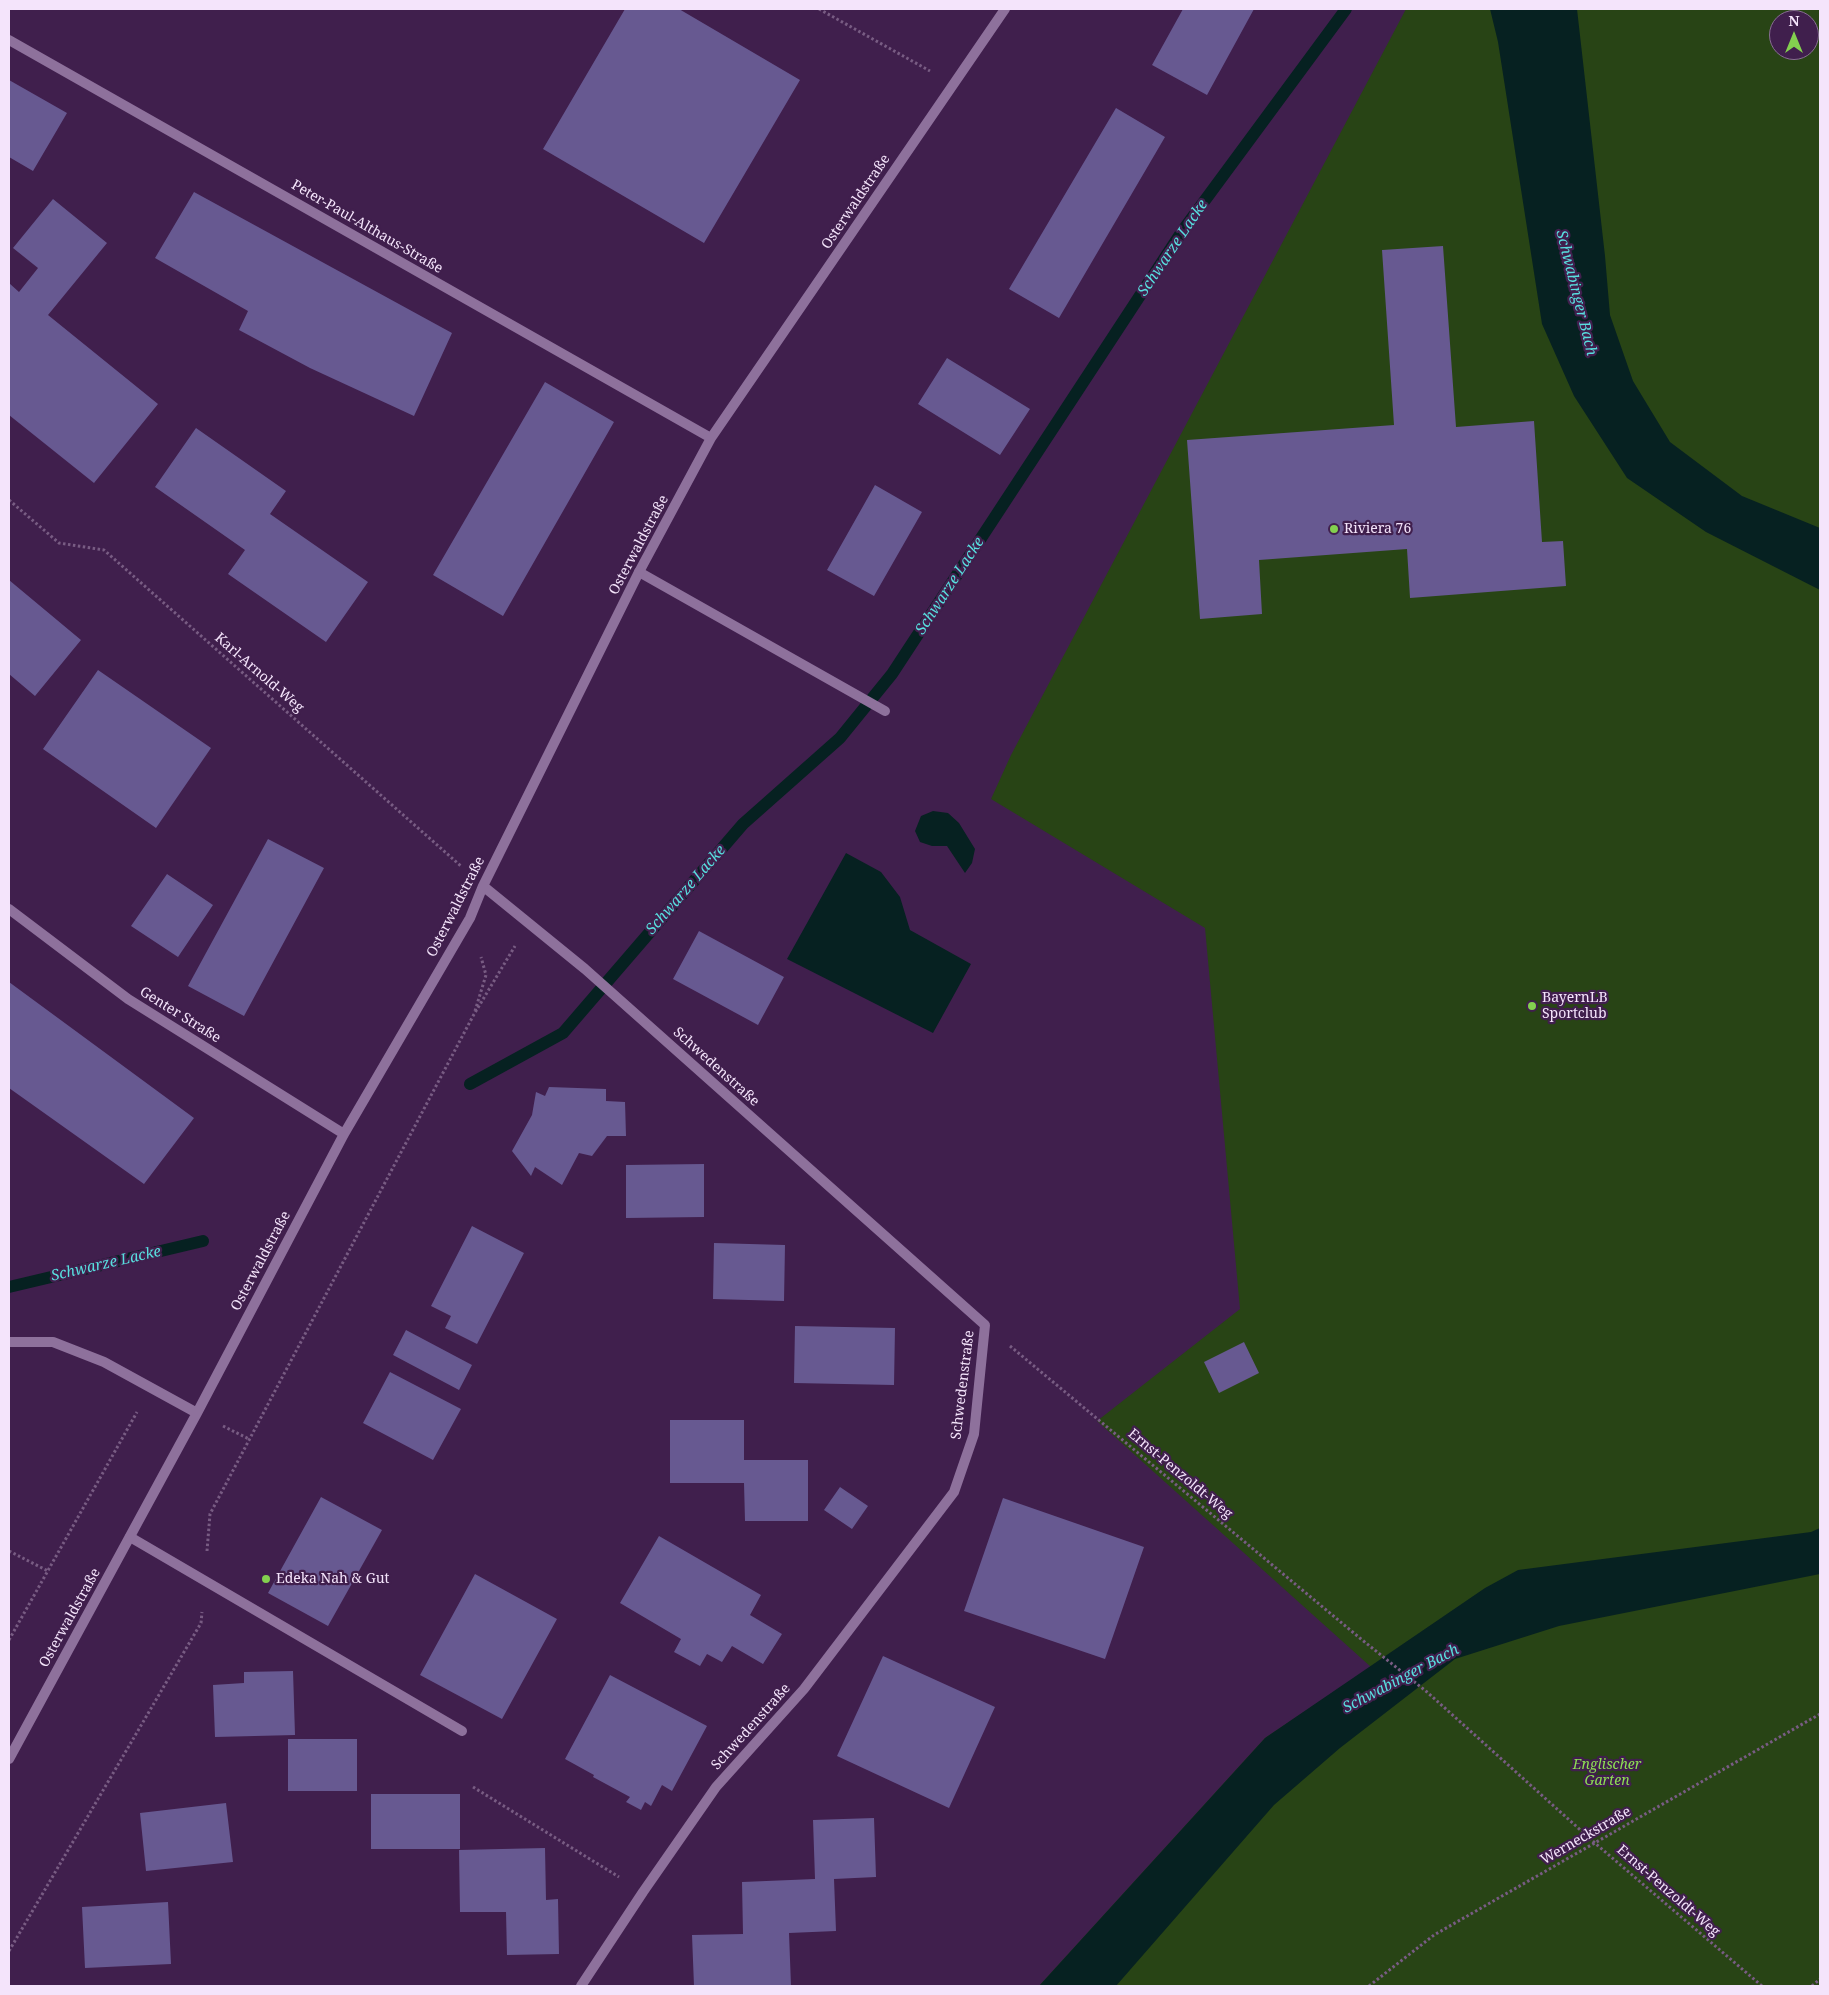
<!DOCTYPE html>
<html>
<head>
<meta charset="utf-8">
<style>
  body { margin:0 }
  #map { position:relative; width:1829px; height:1995px; overflow:hidden; background:#401f4d; font-family:"Noto Serif",serif }
  canvas { display:block }
  .frame { position:absolute; inset:0; border:10px solid #f4e4fb; pointer-events:none }
  .north { position:absolute; left:1769px; top:10px; width:50px; height:50px; box-sizing:border-box; background:#401f4d; border:1px solid #886e93; border-radius:50%; rotate:0deg; font-size:14px; font-weight:700; line-height:20px; text-align:center; color:#f4e4fb }
  .north::after { content:''; display:block; margin:auto; width:18px; height:22px; background:#83d04f; clip-path:polygon(50% 0,100% 100%,50% 72%,0 100%) }
</style>
</head>
<body>
<div id="map">
<canvas width="1829" height="1995"></canvas>
<div class="frame"></div>
<div class="north">N</div>
</div>
<script>
const g = document.querySelector('canvas').getContext('2d');
g.lineJoin = 'round';
function fill(path, color) { g.fillStyle = color; g.fill(path, 'evenodd'); }
function trace(path, color, width, dash) { g.strokeStyle = color; g.lineWidth = width; g.lineCap = dash ? 'butt' : 'round'; g.setLineDash(dash || []); g.stroke(path); }
function label(font, color, halo, rows, align = 'center') {
  g.font = font + ' "Noto Serif",serif'; g.lineWidth = 4.5; g.setLineDash([]); g.textBaseline = 'middle'; g.strokeStyle = halo; g.fillStyle = color; for (const [text, x, y, turn = 0] of rows) {
    g.save(); g.translate(x, y); g.rotate((+turn || 0) * Math.PI / 180); g.textAlign = isNaN(turn) ? turn : align; if (halo) g.strokeText(text, 0, 0); g.fillText(text, 0, 0); g.restore();
  }
}
const green = new Path2D(`
  M1406,9H1820V1986H1039L1265,1738L1371,1667L1097,1421L1240,1309L1205,928L991,799L1011,755ZM1779,20H1809V50H1779Z`);
const water = new Path2D(`
  M1490,9H1577L1605,256L1610,315L1633,381L1670,442L1742,496L1820,528V590L1706,532L1627,478L1574,396L1542,324L1498,42Z
  M933,811L948,813L959,823L975,849L972,863L965,873L947,846H932L920,842L915,831L921,816Z
  M846,853L881,872L900,897L910,930L971,964L933,1033L787,959Z
  M1820,1528V1574L1559,1626L1455,1659L1340,1748L1274,1805L1116,1986H1039L1265,1738L1485,1588L1518,1570L1811,1532Z`);
const stream = new Path2D(`
  M470,1084L563,1033L743,824L840,738L892,674L1183,230L1346,9
  M9,1287L203,1241`);
const building = new Path2D(`
  M625,9H679L800,80L704,243L543,149Z
  M1183,9H1254L1207,95L1152,65Z
  M9,80L67,113L33,171L9,157Z
  M1116,108L1165,137L1059,318L1009,289Z
  M194,192L452,333L414,416L310,368L239,330L248,311L155,258Z
  M53,199L107,243L48,315L158,404L94,483L9,415V283L19,292L38,268L13,248Z
  M1443,246L1456,427L1534,421L1542,542L1563,541L1566,586L1410,598L1407,549L1259,560L1262,614L1200,619L1187,440L1394,425L1382,250Z
  M947,358L1030,409L1000,455L918,404Z
  M545,382L614,422L503,616L433,575Z
  M196,428L286,491L270,514L368,582L326,642L228,574L245,550L155,487Z
  M875,485L922,512L874,596L827,570Z
  M9,580L81,640L35,696L9,674Z
  M98,670L211,748L156,828L43,749Z
  M268,839L324,868L244,1016L188,986Z
  M167,874L213,905L178,957L131,926Z
  M699,931L784,977L758,1025L673,979Z
  M9,982L194,1118L144,1184L9,1088Z
  M549,1087L606,1089V1101L625,1102L626,1136H607L592,1156L579,1153L562,1185L535,1167L531,1176L512,1151L532,1115L536,1092L545,1096Z
  M704,1164V1217L626,1218V1165Z
  M472,1226L524,1253L477,1344L445,1328L451,1316L431,1306Z
  M714,1243L785,1245L784,1301L713,1299Z
  M795,1326L895,1328L894,1385L794,1383Z
  M406,1330L472,1365L459,1390L393,1355Z
  M1244,1342L1259,1373L1219,1393L1204,1362Z
  M390,1372L461,1409L433,1460L363,1423Z
  M670,1420H744V1460H808V1521H745L744,1483H670Z
  M840,1487L868,1506L852,1529L824,1510Z
  M321,1497L382,1530L328,1626L268,1593Z
  M1003,1498L1144,1547L1105,1659L964,1611Z
  M659,1536L761,1595L750,1615L782,1634L763,1664L732,1646L722,1662L707,1654L700,1666L674,1652L681,1639L620,1603Z
  M475,1574L557,1619L502,1719L420,1675Z
  M883,1656L995,1707L949,1808L837,1756Z
  M293,1671L295,1735L215,1737L213,1685L244,1683V1672Z
  M610,1675L707,1726L672,1791L662,1785L651,1806L645,1802L641,1810L626,1802L630,1797L593,1777L594,1775L565,1759Z
  M288,1739H357V1791H288Z
  M371,1794H460V1849H371Z
  M226,1803L233,1862L146,1871L140,1813Z
  M874,1818L876,1877L834,1879L836,1931L789,1933L791,1986H694L692,1935L743,1934L742,1882L815,1879L813,1820Z
  M545,1848L546,1900L558,1899L559,1954L507,1955L506,1912H460L459,1850Z
  M168,1902L171,1964L85,1968L82,1907Z`);
const path = new Path2D(`
  M819,9L930,71
  M9,500L59,543L104,550L462,867
  M475,1011L486,975L481,957
  M1010,1346L1361,1639L1427,1692L1596,1844L1762,1986
  M223,1426L249,1439
  M9,1551L48,1571
  M207,1551L210,1514L473,1016L515,946
  M9,1640L137,1412
  M473,1787L619,1877
  M9,1951L201,1623L202,1612
  M1369,1986L1434,1935L1820,1714
  M1812,1986L1820,1979`);
const service = new Path2D(`
  M639,572L885,711
  M130,1537L462,1731`);
const minor = new Path2D(`
  M9,40L711,438
  M483,886L585,969L985,1325L974,1434L954,1492L804,1689L716,1787L643,1892L581,1986
  M9,909L128,999L344,1134
  M9,1342H53L104,1362L197,1413
  M9,1759L197,1413L344,1134L470,918L483,886L639,572L711,438L1005,9`);
const markers = [
  [1334,529,5,"#83d04f"],
  [1532,1006,5,"#83d04f"],
  [266,1579,5,"#83d04f"]
];
const streetNames = [
  ["Osterwaldstraße",856,202,-56],
  ["Peter-Paul-Althaus-Straße",367,227,30],
  ["Osterwaldstraße",639,545,-62],
  ["Karl-Arnold-Weg",259,673,41],
  ["Osterwaldstraße",456,907,-63],
  ["Genter Straße",180,1015,32],
  ["Schwedenstraße",716,1067,42],
  ["Osterwaldstraße",261,1261,-62],
  ["Schwedenstraße",963,1385,-83],
  ["Ernst-Penzoldt-Weg",1180,1474,40],
  ["Osterwaldstraße",70,1618,-61],
  ["Schwedenstraße",751,1727,-48],
  ["Werneckstraße",1586,1836,-30],
  ["Ernst-Penzoldt-Weg",1668,1891,41]
];
const poiNames = [
  ["Riviera 76",1344,529],
  ["BayernLB",1542,998],
  ["Sportclub",1542,1014],
  ["Edeka Nah & Gut",276,1579]
];
const parkNames = [
  ["Englischer",1607,1765],
  ["Garten",1607,1781]
];
const waterNames = [
  ["Schwarze Lacke",1173,248,-56],
  ["Schwabinger Bach",1576,293,76],
  ["Schwarze Lacke",950,586,-57],
  ["Schwarze Lacke",686,890,-49],
  ["Schwarze Lacke",106,1264,-13],
  ["Schwabinger Bach",1401,1679,-28]
];
fill(green, '#284415');
fill(water, '#062121');
trace(stream, '#062121', 12);
fill(building, '#675991');
trace(path, '#785c83', 3, [2.5, 2.5]);
trace(service, '#8e719c', 10);
trace(minor, '#8e719c', 10);
for (const [x, y, r, color] of markers) { const dot = new Path2D(); dot.arc(x, y, r, 0, 2 * Math.PI); g.fillStyle = color; g.fill(dot); trace(dot, '#401f4d', 2); }
label('14px', '#f4e4fb', '#401f4d', streetNames);
label('14px', '#f4e4fb', '#401f4d', poiNames, 'left');
label('italic 14px', '#8de153', '#401f4d', parkNames);
label('italic 15px', '#58dfdf', '#401f4d', waterNames);
</script>
</body>
</html>
